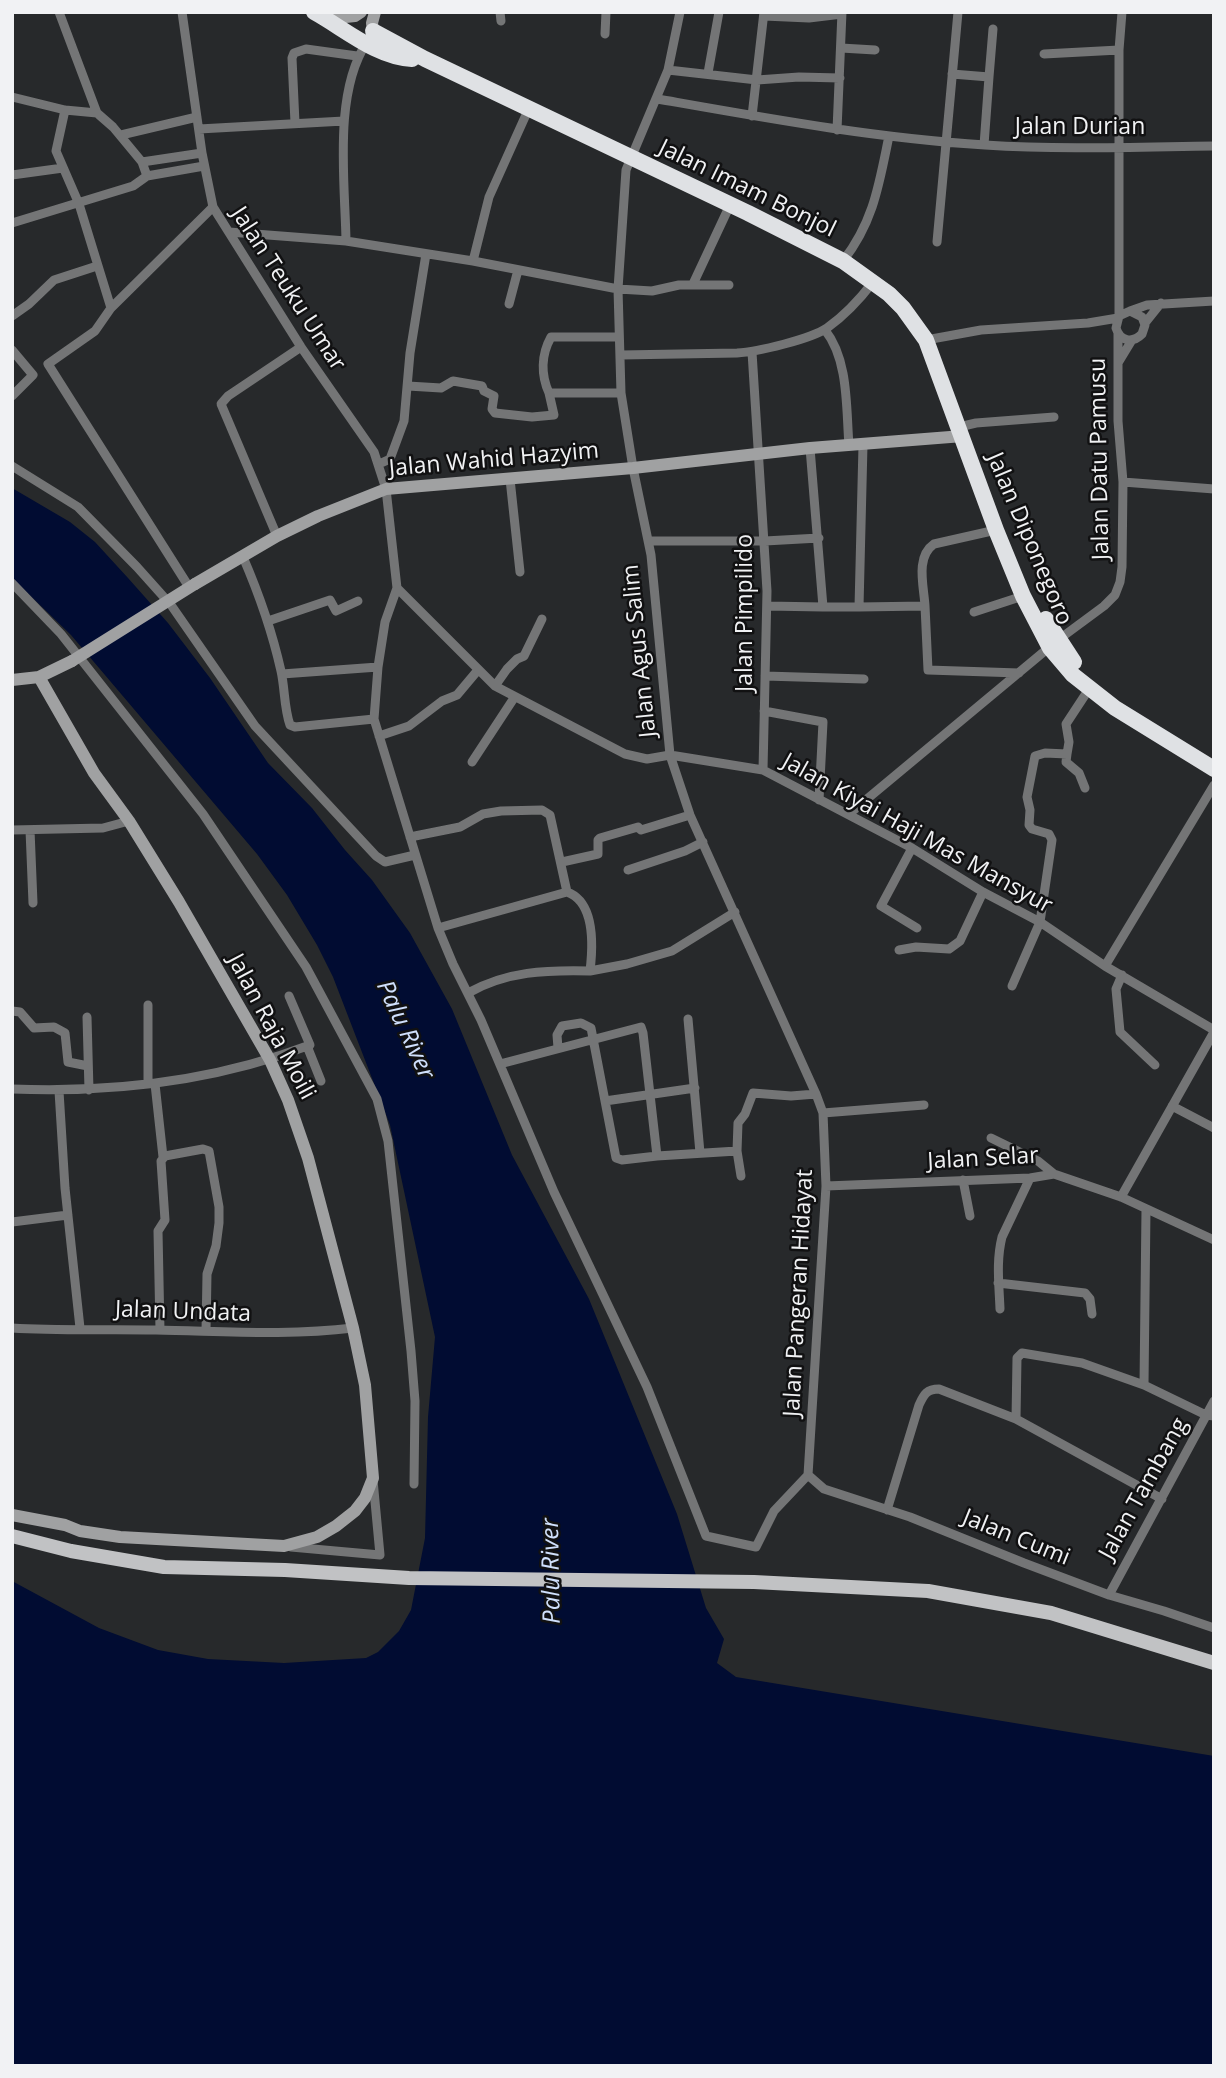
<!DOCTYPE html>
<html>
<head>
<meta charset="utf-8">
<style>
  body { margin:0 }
  #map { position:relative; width:1226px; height:2078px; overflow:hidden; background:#27292b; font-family:"Open Sans",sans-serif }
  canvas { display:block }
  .frame { position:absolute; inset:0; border:14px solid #f1f2f4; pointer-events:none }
</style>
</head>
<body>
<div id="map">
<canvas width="1226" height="2078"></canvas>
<div class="frame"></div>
</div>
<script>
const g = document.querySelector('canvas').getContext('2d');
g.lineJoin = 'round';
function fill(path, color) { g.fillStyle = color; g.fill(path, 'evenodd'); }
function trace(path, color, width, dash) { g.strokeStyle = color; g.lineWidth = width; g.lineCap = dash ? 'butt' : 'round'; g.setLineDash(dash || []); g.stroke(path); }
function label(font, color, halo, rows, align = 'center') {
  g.font = font + ' "Open Sans",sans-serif'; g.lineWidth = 5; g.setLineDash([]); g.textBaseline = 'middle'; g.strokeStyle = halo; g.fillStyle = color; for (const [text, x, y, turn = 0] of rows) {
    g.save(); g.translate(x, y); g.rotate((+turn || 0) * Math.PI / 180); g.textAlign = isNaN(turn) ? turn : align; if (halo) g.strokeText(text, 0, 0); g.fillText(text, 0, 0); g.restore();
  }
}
const water = new Path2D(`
  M12,488L70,522L95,542L128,578L168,623L210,678L268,763L312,808L345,850L372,880L410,933L452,1009L512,1155L589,1299L677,1514L706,1608L724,1639L717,1663L736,1677L1214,1756V2066H12V1581L99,1628L158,1650L208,1659L284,1663L366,1658L378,1652L399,1631L411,1610L425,1538L428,1417L435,1337L390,1125L333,977L317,945L287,895L257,854L71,635L12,578Z`);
const street = new Path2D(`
  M182,12L202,153L213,207L301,347L374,452L386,489L397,588L495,686L625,754L647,759L670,755L763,770L912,848L983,892L1040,922L1105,966L1214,1030
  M500,12L501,21
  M680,12L668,70L626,170L618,289L621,393L633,468L651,555L670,755L690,815L816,1094L823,1113L826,1186L808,1475
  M764,16L809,18L842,14
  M605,34L606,12
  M841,48L875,50
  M1044,54L1119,50
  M668,70L757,80L799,77L840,78
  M708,73L719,12
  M952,74L989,77L984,145
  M989,77L993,29
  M12,97L65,110L97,113
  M658,99C766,118 875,138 985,145C1061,150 1138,147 1214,146
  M65,110L56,151L79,204L111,308L95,331L48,364L189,587
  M752,116L764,12
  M295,123L292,58L294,53L306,49L357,56
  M199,129L344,121
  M837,130L842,12
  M121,135L197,117
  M142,162L202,153
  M12,175L63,168
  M147,176L204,166
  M12,223L133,186L147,176L142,162L113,127L97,113L59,12
  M229,232L346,241L473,261L618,289L652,291L679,285H729
  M346,241C345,181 333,93 367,42
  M937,242L958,12
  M473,261L489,197L529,108
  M843,261C874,221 879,184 889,136
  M693,284L730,205
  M509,304L518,270
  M111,308L213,207
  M1130,311L1147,305L1214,301
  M12,316L29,304L54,280L97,266
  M1119,316L1130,311L1142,317L1145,325L1142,334C1132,344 1120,341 1116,328L1119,316V50L1122,12
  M1145,323L1161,303
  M825,330C849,360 846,409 849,445
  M926,340L981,330L1088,323L1118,318
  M12,350L33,375L12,396
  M752,352L767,591L763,770
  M621,355L737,353C757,352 811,339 827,328C844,316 860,299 873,282
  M1118,363L1132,340
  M408,386L441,388L453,381L482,386L484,391L494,396L492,409L495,413L532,417L554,415L549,393H621
  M549,393C541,375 541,355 551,337H619
  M959,427L976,423L1054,417
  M863,445L859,607L925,606C924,587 915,557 934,544L996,530
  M379,464L390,459L404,421L410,353L426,254
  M12,466L78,507L137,567L171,605L255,726L376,856L385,862L415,855
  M510,479L520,572
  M1123,482L1214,489
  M277,536L221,404L228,396L301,347
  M648,541H765L819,538
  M243,557C259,594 272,631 281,671C285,689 284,708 290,725L295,727L374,719
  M12,583L61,634L203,814L306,967L377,1099L388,1141L411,1351L415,1401L414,1484
  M397,588L385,622L378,667L374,719L438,928L453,964L481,1020L554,1192L647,1387L706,1536L756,1547L774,1511L808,1475
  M767,606L823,607L810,448
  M925,606L928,670L1019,673
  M823,607H859
  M974,612L1023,596
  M268,621L330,600L336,611L358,601
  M282,674L378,667
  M765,676L864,679
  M495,686L507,669L517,659L524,656L542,619
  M764,711L823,722L819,800
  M379,736L409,726L442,701L457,695L478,670
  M1067,754L1066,762L1079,773L1085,788
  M472,762L514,698
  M849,814L1058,640L1104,606L1115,595L1120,582L1122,567L1123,482L1118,421V334
  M12,830L103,828L129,821
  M30,830L33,903
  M410,837L460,827L483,814L501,811L542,810L550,815L567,892C595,902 593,946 590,971L627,964L672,951L735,912
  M912,848L881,906L917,928
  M562,862L598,854V840L600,838L638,827L641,830L690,815
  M628,870L685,851L703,842
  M438,928L567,892
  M899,950L916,947L949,949L960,941L983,892
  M1105,966L1214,785
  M1122,975L1116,989L1120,1032L1155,1065
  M1012,986L1040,922L1052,840L1049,834L1032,829L1029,825L1030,810L1027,797L1035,756L1045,753L1067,754L1069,742L1066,724L1089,689
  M468,993C507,971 546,970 590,971
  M148,1005V1084
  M12,1011L20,1012L34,1028L54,1027L65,1033L68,1062L88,1066
  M87,1017L89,1090
  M688,1019L700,1153
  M307,1046L321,1081
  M558,1048L557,1035L562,1026L581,1023L591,1028L605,1101
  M500,1064L641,1027L643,1033L657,1156L737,1151
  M155,1084L163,1157
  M12,1089C114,1093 215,1081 310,1045L289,996
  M59,1091L65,1188L80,1328
  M1172,1106L1214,1128
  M823,1113L924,1105
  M991,1138L1038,1161L1054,1174
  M657,1156L622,1160L616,1158L605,1101L695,1088
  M741,1176L737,1151L738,1123L745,1114L753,1093L791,1096L816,1094
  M963,1180L970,1216
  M826,1186L1030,1178L1054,1174L1121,1197L1214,1240
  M1121,1197L1214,1032
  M1146,1209L1144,1385L1206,1415L1214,1416
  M12,1222L68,1215
  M998,1283L1085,1293L1090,1299L1092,1314
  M1000,1309C999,1284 996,1261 1002,1237L1030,1178
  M12,1328C60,1331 108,1329 156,1330C222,1331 287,1336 353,1328
  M160,1330L158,1231L165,1220L161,1161L165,1156L203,1149L209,1151L219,1207V1223L216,1246L207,1274L206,1331
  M1144,1385L1082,1363L1022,1353L1017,1358L1016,1419L1162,1499
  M808,1475L824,1489L910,1517L1024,1563L1109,1595L1164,1611L1214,1628
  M887,1510L919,1405C924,1394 927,1389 939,1389L1016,1419
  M291,1547L380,1555L373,1480
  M1109,1595L1214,1401`);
const secondary = new Path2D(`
  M327,19L355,16L361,12
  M373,31L372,23L375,12
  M195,584L277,536L318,516L386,489L633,468L810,448L963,436
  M12,680L39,677L72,661
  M12,1515L65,1525L80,1531L120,1537L284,1546L317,1537L336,1526L355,1511L365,1498L373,1478L365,1385L353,1328L308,1158L288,1100L270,1060L179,902L129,821L94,773L39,677`);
const primary = new Path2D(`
  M12,1536L71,1551L164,1567L285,1570L409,1578L754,1582L928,1591L1051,1613L1214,1663`);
const highway = new Path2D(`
  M314,12C345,29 376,57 412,59
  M373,31L425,59L748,213L843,261L889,294L903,308L926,340L996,530L1023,596L1050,648L1073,675L1115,708L1214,769
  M1046,619L1074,662`);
const secondaryBridge = new Path2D(`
  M72,661L195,584`);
const streetNames = [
  ["Jalan Durian",1080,127],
  ["Jalan Imam Bonjol",747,189,26],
  ["Jalan Teuku Umar",288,289,57],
  ["Jalan Datu Pamusu",1100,459,-91],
  ["Jalan Wahid Hazyim",494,460,-5],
  ["Jalan Diponegoro",1029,539,67],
  ["Jalan Pimpilido",745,613,-90],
  ["Jalan Agus Salim",640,651,-96],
  ["Jalan Kiyai Haji Mas Mansyur",917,834,29],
  ["Jalan Raja Moili",271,1027,62],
  ["Jalan Selar",983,1159,-3],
  ["Jalan Pangeran Hidayat",799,1293,-87],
  ["Jalan Undata",183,1312,2],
  ["Jalan Tambang",1144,1489,-61],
  ["Jalan Cumi",1016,1538,22]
];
const waterNames = [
  ["Palu River",405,1030,65],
  ["Palu River",552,1571,-91]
];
fill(water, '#010c32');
trace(street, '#747576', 9);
trace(secondary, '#a0a1a2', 12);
trace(primary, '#c1c2c4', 14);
trace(highway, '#dfe1e4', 16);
trace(secondaryBridge, '#a0a1a2', 12);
label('23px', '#f1f2f4', '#111112', streetNames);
label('italic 24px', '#d0e0fc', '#111112', waterNames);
</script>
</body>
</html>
